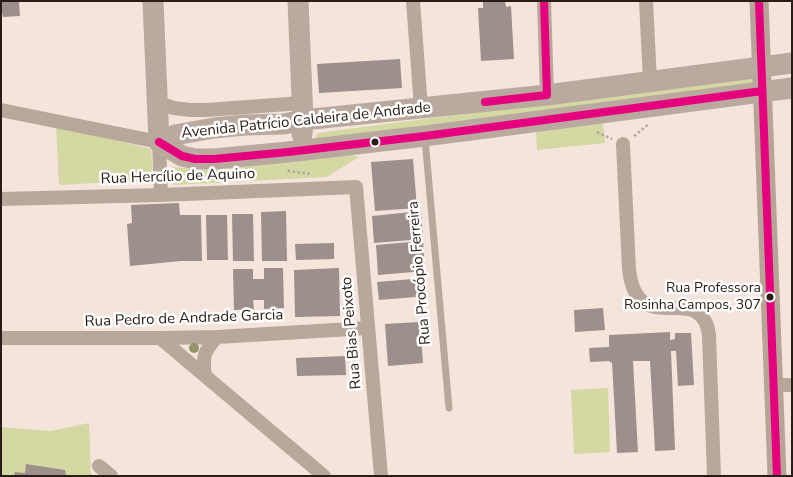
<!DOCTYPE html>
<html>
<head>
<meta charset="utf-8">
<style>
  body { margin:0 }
  #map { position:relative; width:793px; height:477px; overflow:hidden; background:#f4e4dc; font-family:"Nunito Sans",sans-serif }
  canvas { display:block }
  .frame { position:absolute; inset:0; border:2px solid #2a1c16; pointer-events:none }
</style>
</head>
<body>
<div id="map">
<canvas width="793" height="477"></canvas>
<div class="frame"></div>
</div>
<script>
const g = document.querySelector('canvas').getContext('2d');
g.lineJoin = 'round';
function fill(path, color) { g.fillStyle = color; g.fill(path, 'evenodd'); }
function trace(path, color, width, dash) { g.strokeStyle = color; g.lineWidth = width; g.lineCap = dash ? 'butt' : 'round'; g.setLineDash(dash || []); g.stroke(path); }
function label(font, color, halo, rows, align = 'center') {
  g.font = font + ' "Nunito Sans",sans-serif'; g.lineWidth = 5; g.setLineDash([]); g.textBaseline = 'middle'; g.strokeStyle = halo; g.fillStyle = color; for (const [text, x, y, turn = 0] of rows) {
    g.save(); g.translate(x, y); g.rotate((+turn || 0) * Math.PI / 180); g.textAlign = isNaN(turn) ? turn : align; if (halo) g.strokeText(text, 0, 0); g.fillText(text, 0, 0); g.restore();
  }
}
const green = new Path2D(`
  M753,76V87L311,145L318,133Z
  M603,123L605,143L537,150L536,130Z
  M56,125L151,149L153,180L59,185Z
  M340,153L359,157L327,177L173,185V167L200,170L231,168Z
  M608,388L610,452L574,454L571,390Z
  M89,423L91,473L94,476H1V427L51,431Z`);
const building = new Path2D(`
  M1,1H19L20,16L3,17L2,12H1Z
  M483,1H505L506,7L511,6L514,59L481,61L478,8H483Z
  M400,59L402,88L319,93L317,64Z
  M413,159L417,208L375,211L371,162Z
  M179,203L180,215H201L202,261H181L130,266L127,224L132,223L131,205Z
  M286,211L287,261H262L261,212Z
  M421,211L423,239L374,243L372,216Z
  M232,214H253L254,261H233Z
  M206,215H227L228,260H207Z
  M423,241L425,271L378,275L376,245Z
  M334,243V259L296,260L295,244Z
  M264,268H283L284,308L264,309V300H253L254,309L234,310L233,269H253V279H264Z
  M339,268L340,316L295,317L294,270Z
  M425,278L427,296L379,300L377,282Z
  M603,308L605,330L575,332L574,310Z
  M420,322L423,363L388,366L385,324Z
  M670,332V340L675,339V333H691L694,385L678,386L676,351H671L675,450L655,451L650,361H633L638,452L617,453L612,362L610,363V361L590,362L589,348L609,347V335Z
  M345,356L346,375L297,376L296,358Z
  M26,464L65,470L66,476H14L15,472L25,473Z`);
const path = new Path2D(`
  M597,132L612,139
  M634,136L649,124
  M288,170L289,171L311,174`);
const lane = new Path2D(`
  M425,139L449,408`);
const street = new Path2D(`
  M413,1L421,108
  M544,1L547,95
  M646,1L650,81
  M158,103L174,108L190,110H206L302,103
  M1,110L159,142L161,195
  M623,144L629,269C636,332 682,293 702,317C707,322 708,329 709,335L714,476
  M1,199L161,195L356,187L381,476
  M1,338H160L217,337L368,328
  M160,338L324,476
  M205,375C202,357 204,351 217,337
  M773,385H792
  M99,466L111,476`);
const secondary = new Path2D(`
  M759,1L777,476`);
const primary = new Path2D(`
  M153,1L159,142
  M298,1L303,120L302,134
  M159,142L182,156L195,159H214L288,152L425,136L792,88
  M159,142L175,135L214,128L245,125L284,124L303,120L547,95L792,63`);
const bus1 = new Path2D(`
  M759,1L777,476
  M485,102L547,95L544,1
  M159,142L182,156L195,159H214L288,152L425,136L762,91`);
const trees = [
  [194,348]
];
const markers = [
  [375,142,4.5,"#2a1c16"],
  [770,297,4.5,"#2a1c16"]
];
const busNames = [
  ["Rua Professora",761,289],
  ["Rosinha Campos, 307",761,306]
];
const streetNames = [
  ["Avenida Patrício Caldeira de Andrade",306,121,-6],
  ["Rua Hercílio de Aquino",178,177,-2],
  ["Rua Procópio Ferreira",420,273,-95],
  ["Rua Pedro de Andrade Garcia",184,319,-2],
  ["Rua Bias Peixoto",352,333,-95]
];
fill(green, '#d4d8a3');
fill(building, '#9d8f8b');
trace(path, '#b4a69c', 2.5, [2.5, 2.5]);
trace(lane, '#b8a89b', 7);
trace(street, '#b8a89b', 14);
trace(secondary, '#b8a496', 19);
trace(primary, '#baa99f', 21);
trace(bus1, '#e5007d', 8);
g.fillStyle = '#94946b';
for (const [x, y] of trees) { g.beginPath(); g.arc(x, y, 5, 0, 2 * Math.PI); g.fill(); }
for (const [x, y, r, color] of markers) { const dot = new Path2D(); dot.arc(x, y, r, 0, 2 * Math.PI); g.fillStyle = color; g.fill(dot); trace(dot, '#fff', 2); }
label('14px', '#2a1c16', '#fff', busNames, 'right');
label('15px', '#2a1c16', '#fff', streetNames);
</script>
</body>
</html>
